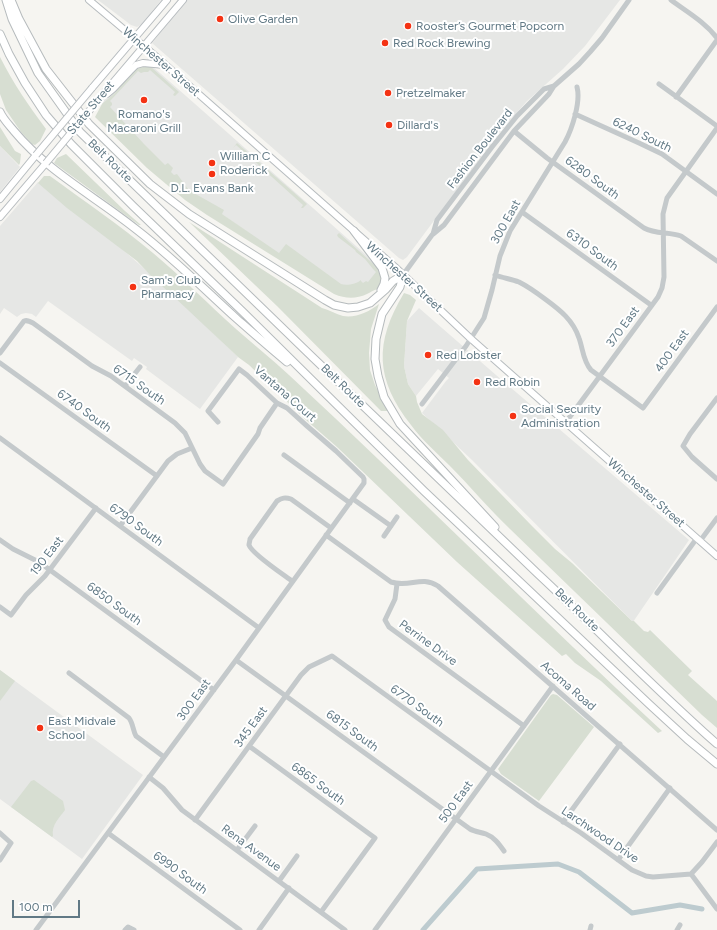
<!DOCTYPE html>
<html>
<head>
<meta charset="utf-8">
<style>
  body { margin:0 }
  #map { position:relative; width:717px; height:930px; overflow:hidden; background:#f6f5f1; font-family:Figtree,sans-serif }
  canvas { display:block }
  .scale { position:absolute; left:12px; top:900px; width:68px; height:18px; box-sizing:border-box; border:2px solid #617985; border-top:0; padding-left:5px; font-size:12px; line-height:14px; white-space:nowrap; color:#617985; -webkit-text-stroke:3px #fff; paint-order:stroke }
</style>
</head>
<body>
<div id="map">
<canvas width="717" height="930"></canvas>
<div class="scale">100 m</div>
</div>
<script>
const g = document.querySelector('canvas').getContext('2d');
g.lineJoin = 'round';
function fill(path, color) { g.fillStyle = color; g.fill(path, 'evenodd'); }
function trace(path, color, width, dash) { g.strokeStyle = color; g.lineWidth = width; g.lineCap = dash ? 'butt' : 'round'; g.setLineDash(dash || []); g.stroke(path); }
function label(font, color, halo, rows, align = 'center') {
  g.font = font + ' Figtree,sans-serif'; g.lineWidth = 4; g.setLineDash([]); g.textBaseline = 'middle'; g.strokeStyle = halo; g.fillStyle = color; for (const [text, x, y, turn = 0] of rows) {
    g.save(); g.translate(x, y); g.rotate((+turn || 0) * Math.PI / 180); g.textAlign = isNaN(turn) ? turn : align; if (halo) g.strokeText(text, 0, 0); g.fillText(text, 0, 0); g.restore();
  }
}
const built = new Path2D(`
  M98,0H161L142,24L137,27L131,25Z
  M186,0H620L585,46L563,69L527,101L512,118L499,133L407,257L403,260L399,258L152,43Z
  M152,66L373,261L383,276L371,284L348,289L274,251L189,191L118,122L101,104L104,100L114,92L132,70Z
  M0,146L20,167L0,192Z
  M38,182L121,248L174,295L238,357L200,409L146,369L147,367L134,358L132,361L48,301L36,317L32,314L26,313L21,314L17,317L4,308L0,314V226Z
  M419,308L496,375L689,540L633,622L472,460L422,413L446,381L449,378L438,369L416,396L408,384L404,366L407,321Z
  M0,670L143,775L82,859L0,799Z`);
const green = new Path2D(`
  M0,57C13,83 29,106 46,129L40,141L35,145L32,144L21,132L6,110L0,94Z
  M139,66H147L151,67L179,92L175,96L173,95L175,92L150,70L148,72H144L141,73L138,71L110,101L112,103V105L110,107L144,144L165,165L168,163L173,168L171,172L174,175L177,174L188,189L192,192L224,210L222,214L279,253L286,244L341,284C346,286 357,284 361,280V281L363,283L366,281L368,282L376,272L373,269L365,259L356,252L355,250L338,237L337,235L339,233L379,269L381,276H382L380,289C375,289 371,292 367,294C356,299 346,299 334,294L207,215L185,200L147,168L95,117L102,104L115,93L135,69Z
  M0,127L15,151L21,154L20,163L19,165L0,146Z
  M237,143L307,204L303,208H301L303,205L262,168H260V166L236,145L233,148Z
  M66,154L125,211L141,225H139L54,163L57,158Z
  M44,176H50C84,201 120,225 153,253C182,277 208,304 236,329C253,344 272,359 289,375C415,492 536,614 662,731L658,733L601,681L575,663L566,654L562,656L457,562L337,447L306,420L249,365L238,357L172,295L152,277L137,261L67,208L38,183Z
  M189,222L322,308C329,310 336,314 343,316C356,318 369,312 379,304L371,329L369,353L370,370L375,385L388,411H381L277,306Z
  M404,293L410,295L416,300L407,321L404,366L408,384L416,396L417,402L422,414L443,430L468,460L532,526L555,549L572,563L632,621H634L644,631L648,632L650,630L692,671L688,675L717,701V728L702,715L510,529C489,509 470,486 449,465C437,453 421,439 411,425C375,379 374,343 404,293Z
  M0,670L15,681L0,701Z
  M553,694L557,695L594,727L539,801L501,774L498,769L551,695Z
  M34,780L63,801L65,810C60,817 51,825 53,836L52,837L11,807L31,781Z`);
const canal = new Path2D(`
  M423,930L477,869L558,864L579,872L632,913L680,905L702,909`);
const minor = new Path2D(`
  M671,0C687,12 705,22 717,38
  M659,84L717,126
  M676,97L717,40
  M575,114L639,143L662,154L717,194
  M514,131L547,158L644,228C655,234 669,232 681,236L717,261
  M522,212L651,305
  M433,234L437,220L492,147L517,116L544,89L554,86
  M403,275L432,235L444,225L514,131L549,94L554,86L579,64L590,52L602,38L629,0
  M495,275C503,278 511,279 519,282C529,287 537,293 545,299C560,310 573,320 579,338C583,349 583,361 591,370L643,408L717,307
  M0,353L24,321C27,320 29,321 33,323L92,366L111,376L175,423L185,433L200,464L205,471L223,484L258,434L260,428L277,403
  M0,363L157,476
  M125,386L140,367
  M717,398L690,434L683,446L692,457L717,479
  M422,404L466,346L484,318L492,290L500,256L510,231L565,142C572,129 581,102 577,87
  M566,422L658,297L662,288L664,277L663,214L667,198L717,128
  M0,438L259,628
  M284,455L350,503
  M353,499L391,526
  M120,526L168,461L177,454L192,448
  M326,535L391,582C410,588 421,575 438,586L717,830
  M384,536L397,517
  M0,540L13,549L39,562L214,690
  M700,541L717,518
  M292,581C284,575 252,554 249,545C249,543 250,541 250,539L277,501C282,498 285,497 291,499L331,528
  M397,584L395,599L385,620L389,627L524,726
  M657,593L697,538
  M0,607L11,615L26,595L45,576L96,508
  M236,660L470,829C475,832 481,832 486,834C494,837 499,844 504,851
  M69,673L129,718C133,723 133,731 136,736L164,757
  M249,746L375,838L321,912
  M149,777L163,788L182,810L345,930
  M195,820L301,675L309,667L332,656L539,806L581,833L632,870L646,876L653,877L691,874L717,909
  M563,822L620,744
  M0,833L11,843L0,860
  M108,833L240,930
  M237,850L255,826
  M618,860L670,788
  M691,874L702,862L717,842
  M279,881L297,856
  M36,930L236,660L364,483V479L363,477L336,451L307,426L287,408L277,403L247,375L239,369L208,411L218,422
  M125,930L128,927L134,930
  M259,930L289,888
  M375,930L553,686
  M590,930L591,926
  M677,930L680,925`);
const major = new Path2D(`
  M89,0L152,53L395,267L470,338L717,556
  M92,88L167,0
  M107,94L113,89L130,71L136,65L143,63L165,65
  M99,99L183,0
  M0,199L36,155
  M0,217L46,163`);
const highway = new Path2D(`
  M6,0L12,19L38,73L80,132C232,279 384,427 537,573C597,629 655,689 717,744
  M11,0L19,19L46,69L89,124L150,184L189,214L325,300L334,305L348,308L358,307L370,303L386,289L393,281L403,275
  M0,34L9,54L25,83L46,115L71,144L133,206L243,312L424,491L649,704L687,739L717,764
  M0,112C3,119 9,125 14,131C48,172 96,197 137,230C172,257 204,289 237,319C253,333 270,348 287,362
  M354,231L382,268L385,278L384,284L381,290
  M403,275L400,287L382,314L376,339L375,359L378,376L384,397L400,424L495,527`);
const majorBridge = new Path2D(`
  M36,155L92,88
  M46,163L99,99`);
const markers = [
  [220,19,4,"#f43213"],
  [408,26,4,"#f43213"],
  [385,43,4,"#f43213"],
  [388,93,4,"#f43213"],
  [144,100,4,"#f43213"],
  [389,125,4,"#f43213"],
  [212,163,4,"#f43213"],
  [212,174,4,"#f43213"],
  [133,287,4,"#f43213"],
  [428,355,4,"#f43213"],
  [477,382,4,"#f43213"],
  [513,416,4,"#f43213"],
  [40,728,4,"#f43213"]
];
const poiNames = [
  ["Olive Garden",228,19],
  ["Rooster’s Gourmet Popcorn",416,26],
  ["Red Rock Brewing",393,43],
  ["Pretzelmaker",396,93],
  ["Romano's",144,114,"center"],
  ["Macaroni Grill",144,128,"center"],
  ["Dillard's",397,125],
  ["William C",220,156],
  ["Roderick",220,170],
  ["D.L. Evans Bank",212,188,"center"],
  ["Sam's Club",141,280],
  ["Pharmacy",141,294],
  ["Red Lobster",436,355],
  ["Red Robin",485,382],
  ["Social Security",521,409],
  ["Administration",521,423],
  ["East Midvale",48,721],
  ["School",48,735]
];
const streetNames = [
  ["Winchester Street",161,62,41],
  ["State Street",91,108,-50],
  ["6240 South",642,135,26],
  ["Fashion Boulevard",480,149,-52],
  ["Belt Route",110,161,44],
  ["6280 South",592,178,36],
  ["300 East",506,222,-61],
  ["6310 South",592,250,36],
  ["Winchester Street",404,277,42],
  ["370 East",623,327,-54],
  ["400 East",672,351,-54],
  ["6715 South",139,385,35],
  ["Belt Route",343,386,44],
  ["Vantana Court",285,394,41],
  ["6740 South",84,411,36],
  ["Winchester Street",646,493,41],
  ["6790 South",136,525,36],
  ["190 East",47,556,-52],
  ["6850 South",114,604,36],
  ["Belt Route",577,610,44],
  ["Perrine Drive",428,643,36],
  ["Acoma Road",568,686,41],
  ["300 East",194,700,-54],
  ["6770 South",417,706,36],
  ["345 East",251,727,-54],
  ["6815 South",352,731,36],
  ["6865 South",318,784,36],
  ["500 East",456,802,-54],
  ["Larchwood Drive",600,835,34],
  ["Rena Avenue",251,848,36],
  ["6990 South",180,873,36]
];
fill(built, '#e6e7e5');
fill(green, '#d7ded2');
trace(canal, '#bdcbcf', 5);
trace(major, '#b7bcbf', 8);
trace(highway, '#b6bbbd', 9);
trace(minor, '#c4c9cb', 5);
trace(major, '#fff', 6);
trace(highway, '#fff', 7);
trace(majorBridge, '#b7bcbf', 8, []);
trace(majorBridge, '#fff', 6);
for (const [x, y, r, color] of markers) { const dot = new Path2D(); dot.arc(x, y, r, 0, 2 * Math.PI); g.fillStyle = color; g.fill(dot); trace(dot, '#fff', 1.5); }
label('12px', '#617985', '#fff', poiNames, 'left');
label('12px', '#617985', '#fff', streetNames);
</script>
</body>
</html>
